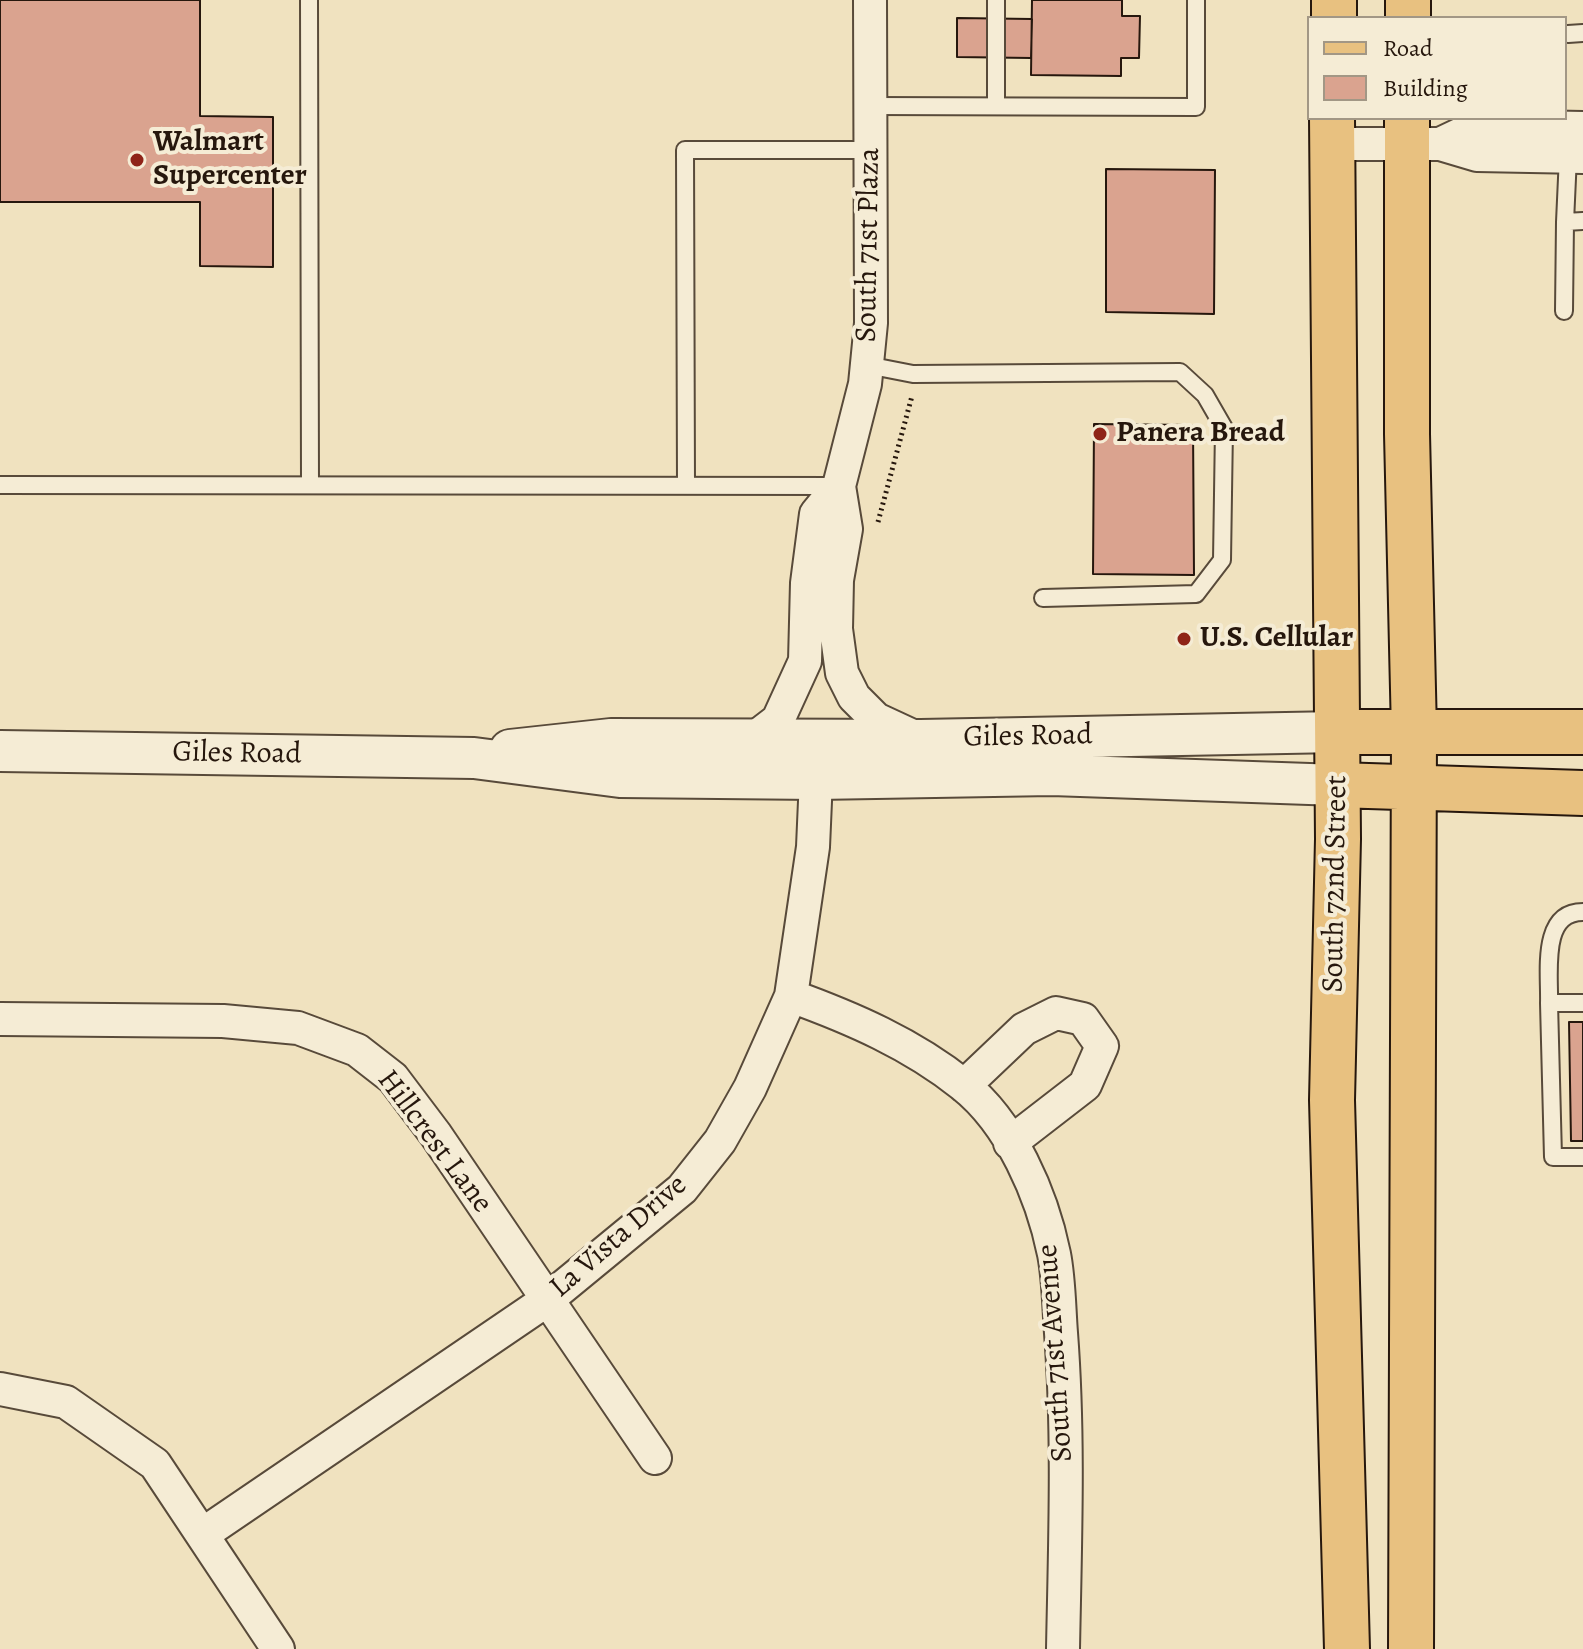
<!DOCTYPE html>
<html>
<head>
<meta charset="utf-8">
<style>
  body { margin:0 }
  #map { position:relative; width:1583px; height:1649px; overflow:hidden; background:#f0e2bf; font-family:Alegreya,serif }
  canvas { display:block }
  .legend { position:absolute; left:1307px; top:16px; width:260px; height:104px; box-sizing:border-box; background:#f5ecd5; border:2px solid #a29785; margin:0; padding:10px 14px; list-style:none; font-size:24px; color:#26170d }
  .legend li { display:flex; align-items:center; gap:16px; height:40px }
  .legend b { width:40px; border:2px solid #a29785 }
</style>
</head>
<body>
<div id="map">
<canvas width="1583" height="1649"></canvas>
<ul class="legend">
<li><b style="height:10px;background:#e8c180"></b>Road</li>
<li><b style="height:22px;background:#daa38f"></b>Building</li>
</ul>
</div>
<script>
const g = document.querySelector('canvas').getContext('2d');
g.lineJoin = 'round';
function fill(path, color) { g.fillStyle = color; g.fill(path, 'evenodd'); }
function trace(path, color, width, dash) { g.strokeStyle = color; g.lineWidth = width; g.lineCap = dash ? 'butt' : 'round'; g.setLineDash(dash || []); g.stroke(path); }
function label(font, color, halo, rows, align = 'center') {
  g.font = font + ' Alegreya,serif'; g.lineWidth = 8; g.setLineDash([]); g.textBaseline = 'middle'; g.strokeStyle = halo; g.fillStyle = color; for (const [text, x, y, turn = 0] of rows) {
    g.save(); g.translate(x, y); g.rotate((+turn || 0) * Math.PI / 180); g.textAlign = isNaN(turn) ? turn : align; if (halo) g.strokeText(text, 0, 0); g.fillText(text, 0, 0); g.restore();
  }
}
const building = new Path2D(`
  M0,0H200V116L273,117V267L200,266V202H0Z
  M1032,0H1122V16H1140L1139,58H1121V76L1031,75Z
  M957,18L1032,19L1031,58L957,57Z
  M1106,169L1215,170L1214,314L1106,312Z
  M1094,424L1193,425L1194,575L1093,574Z
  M1569,1022H1583V1141H1571Z`);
const path = new Path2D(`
  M878,522L912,396`);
const service = new Path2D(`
  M309,0L310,485
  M996,0V106
  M1568,34L1583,33
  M870,106L1196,107V0
  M1565,222L1568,156
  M1564,311L1565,222L1583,221
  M867,365L913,374L1180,372L1205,395L1224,428L1222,560L1196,594L1043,598
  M0,485L838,486
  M686,486L685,150H870
  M1549,1003C1550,973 1540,912 1583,912
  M1583,1003H1549L1553,1157H1583`);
const minor = new Path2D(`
  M1331,144H1440L1477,155L1583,157
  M1440,144L1478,126L1583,128
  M839,486L846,529L837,580L836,629L842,673L854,697L876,719L917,738
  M752,740L778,720L805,661L807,583L816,514L839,486L865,384L871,323L870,0
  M791,996C852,1018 912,1044 963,1085C1011,1123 1042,1195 1054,1254C1059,1279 1059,1307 1061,1333C1069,1438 1065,1543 1063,1649
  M0,1019L223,1021L298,1028L357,1050L393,1078L436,1135L655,1458
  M964,1086L1024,1029L1056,1013L1083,1019L1102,1046L1085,1085L1010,1143
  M0,1389L66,1402L155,1464L278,1649
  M203,1534L547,1300L682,1189L720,1141L750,1088L791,996L813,847L817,755`);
const tertiary = new Path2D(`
  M510,750L611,739L921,740L1338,732
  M0,751L474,758L620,777L817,779L1052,775L1338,785`);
const primary = new Path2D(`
  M1334,18V0
  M1408,18V0
  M1332,118L1338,839L1332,1100L1347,1649
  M1407,118V434L1414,732L1411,1649
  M1338,732H1583
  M1338,785L1583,793`);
const markers = [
  [137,160,8,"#8f2418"],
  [1100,434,8,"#8f2418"],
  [1184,639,8,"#8f2418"]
];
const poiNames = [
  ["Walmart",153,143],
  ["Supercenter",153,177],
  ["Panera Bread",1116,434],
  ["U.S. Cellular",1200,639]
];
const streetNames = [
  ["South 71st Plaza",869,245,-89],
  ["Giles Road",1028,737,-1],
  ["Giles Road",237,754,1],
  ["South 72nd Street",1336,884,-89],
  ["Hillcrest Lane",434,1142,53],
  ["La Vista Drive",619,1237,-41],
  ["South 71st Avenue",1056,1353,-94]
];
fill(building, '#daa38f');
trace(building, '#26170d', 2);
trace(service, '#584a3a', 20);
trace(minor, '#584a3a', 36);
trace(tertiary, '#584a3a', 44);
trace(primary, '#26170d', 48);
trace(path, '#26170d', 5, [2, 4]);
trace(service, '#f5ecd5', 16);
trace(minor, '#f5ecd5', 32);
trace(tertiary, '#f5ecd5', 40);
trace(primary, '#e8c180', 44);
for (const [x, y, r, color] of markers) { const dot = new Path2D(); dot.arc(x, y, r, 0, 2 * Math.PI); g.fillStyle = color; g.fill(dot); trace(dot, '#f5ecd5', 3); }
label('bold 30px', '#26170d', '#f5ecd5', poiNames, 'left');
label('30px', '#26170d', '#f5ecd5', streetNames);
</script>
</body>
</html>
